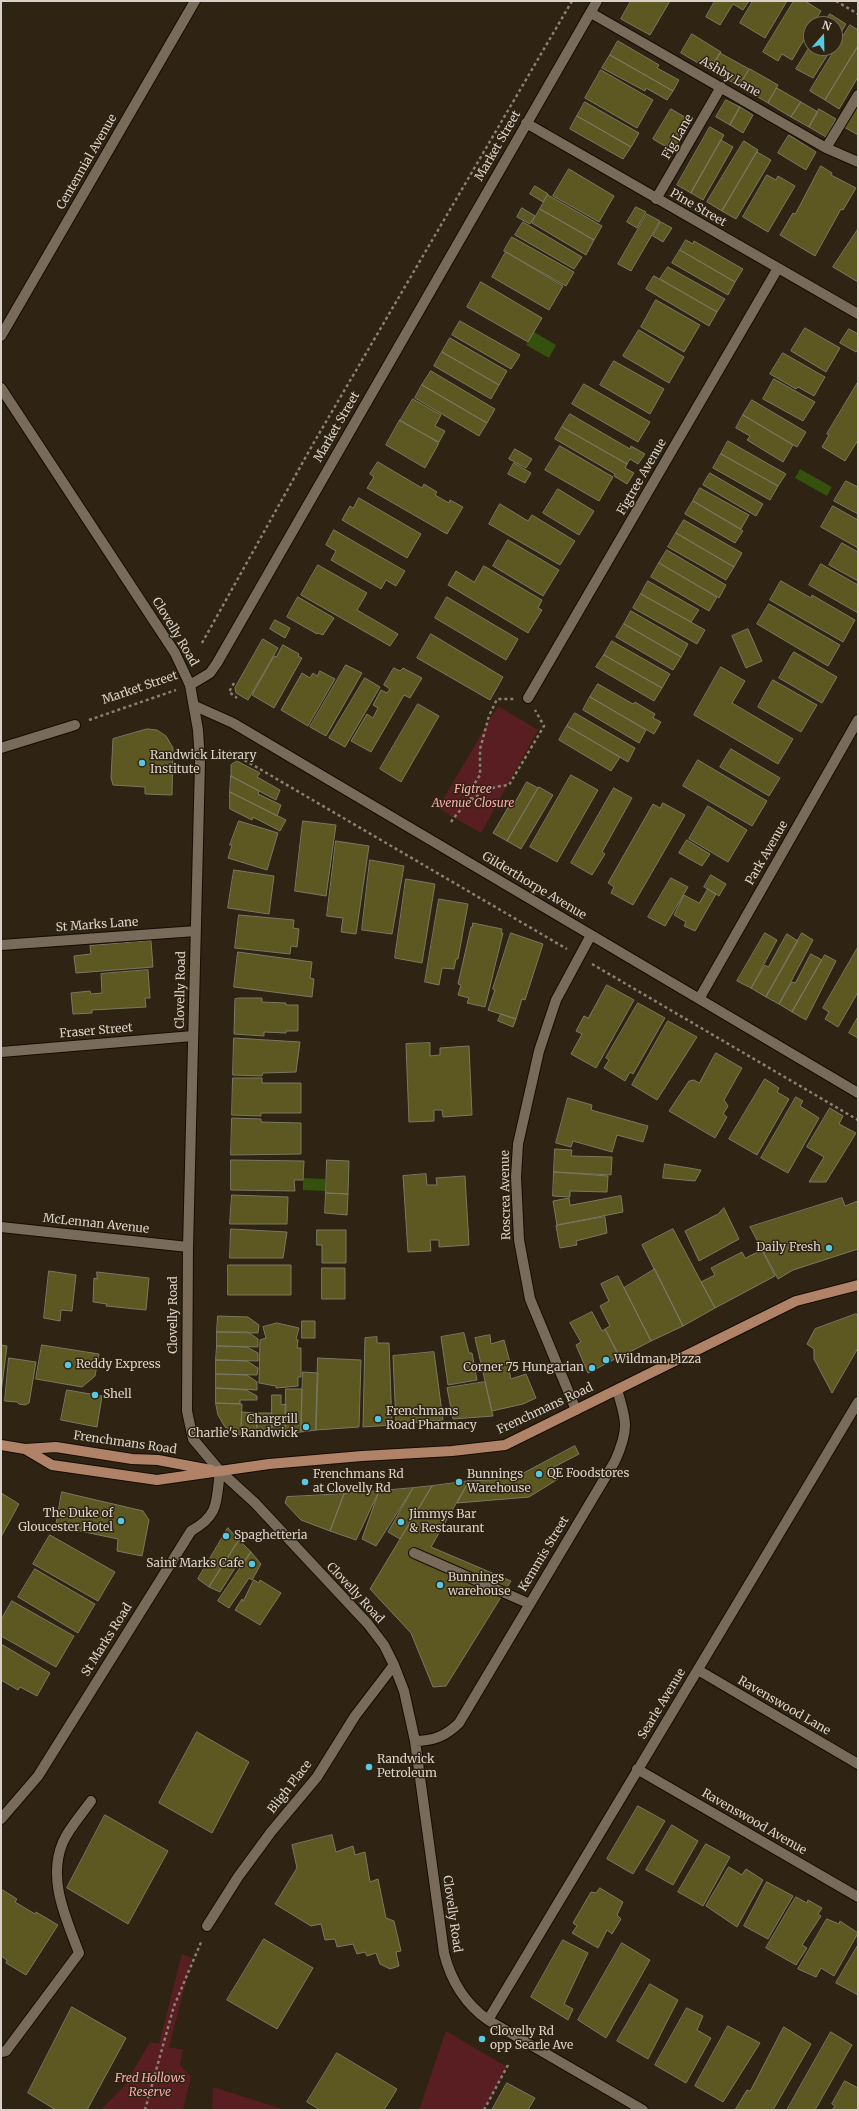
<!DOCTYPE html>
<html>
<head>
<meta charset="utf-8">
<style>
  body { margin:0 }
  #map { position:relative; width:859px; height:2111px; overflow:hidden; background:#2f2313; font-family:Merriweather,serif }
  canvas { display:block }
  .frame { position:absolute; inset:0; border:2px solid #dad2c8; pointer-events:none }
  .north { position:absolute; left:803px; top:16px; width:40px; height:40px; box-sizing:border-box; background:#2f2313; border:1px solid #73695b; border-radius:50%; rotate:20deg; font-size:11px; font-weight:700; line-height:16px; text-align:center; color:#dad2c8 }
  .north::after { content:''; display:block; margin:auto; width:14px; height:18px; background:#57c9e2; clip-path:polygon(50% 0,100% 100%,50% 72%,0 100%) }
</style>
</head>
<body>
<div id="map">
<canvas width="859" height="2111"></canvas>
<div class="frame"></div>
<div class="north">N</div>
</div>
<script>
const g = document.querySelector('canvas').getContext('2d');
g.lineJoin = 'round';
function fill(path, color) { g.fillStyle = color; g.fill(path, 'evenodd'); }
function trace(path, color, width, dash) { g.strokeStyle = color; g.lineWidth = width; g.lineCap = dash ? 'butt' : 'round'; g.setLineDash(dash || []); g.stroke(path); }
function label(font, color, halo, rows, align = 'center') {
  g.font = font + ' Merriweather,serif'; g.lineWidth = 3; g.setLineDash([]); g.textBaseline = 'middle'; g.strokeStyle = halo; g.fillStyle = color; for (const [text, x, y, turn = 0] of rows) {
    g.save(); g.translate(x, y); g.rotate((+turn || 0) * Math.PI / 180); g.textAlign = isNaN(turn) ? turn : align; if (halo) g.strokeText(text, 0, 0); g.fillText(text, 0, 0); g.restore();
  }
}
const green = new Path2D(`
  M498,706L538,730L481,833L438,808Z
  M182,1954L192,1958L169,2047L183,2050L180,2065L191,2077L183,2110H101L125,2085L150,2042L159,2044Z
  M446,2031L507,2067L484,2110H419Z
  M213,2087L279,2108L281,2110H212Z`);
const water = new Path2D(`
  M534,332L556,345L549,358L526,345Z
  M800,469L832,487L827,496L795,478Z
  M303,1178L325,1179V1191L303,1190Z`);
const building = new Path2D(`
  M631,1H670L650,35L621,19Z
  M715,1H749L743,10L733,4L720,25L706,17Z
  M753,1H787L765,38L740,23Z
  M794,1H805L821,11L813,24H811V28L792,60L782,54L778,61L763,52Z
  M830,14L846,24L835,42V24H824Z
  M850,25L858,30V46L825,100L810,91Z
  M692,34L721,52L710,70L681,53Z
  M618,41L659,65L657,68L679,80L673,91L610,55Z
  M811,45V48H832L813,78L796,69Z
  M858,46V77L839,109L825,100Z
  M720,53L749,69L739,86L710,70Z
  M610,55L673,91L667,100L646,88L645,91L602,68Z
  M750,69L778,85L768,103L739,86Z
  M601,70L653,100L637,128L585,98Z
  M777,88L801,102L791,117L768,103Z
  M726,100L740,107L730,125L716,117Z
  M585,102L639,133L631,147L577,116Z
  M801,102L818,112L809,127L791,117Z
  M857,105H858V135L844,127Z
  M740,107L753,115L743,133L730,125Z
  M671,109L690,120L673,151L653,139Z
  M819,109L836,119L826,137L809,127Z
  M577,116L631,147L623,159L570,129Z
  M710,127L724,135L691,193L677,185Z
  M789,135L816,152L806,170L778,153Z
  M721,140L733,147L703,200L691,193Z
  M744,141L758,150L722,211L707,202Z
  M757,152L771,160L736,219L722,211Z
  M821,166L832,173L831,175L856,188L843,210L841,209L815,256L780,235L793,213L795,214Z
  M569,169L614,196L599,222L553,196Z
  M767,175L776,180L778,176L795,186L768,232L743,217Z
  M535,186L548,194L543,202L530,194Z
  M548,195L602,226L594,240L540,209Z
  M636,207L646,212L637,228L627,222Z
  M522,208L535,216L530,224L517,217Z
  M540,209L594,240L586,255L532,223Z
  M647,214L660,221L631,271L618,264Z
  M523,222L582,257L574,269L515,235Z
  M661,222L672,228L663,242L653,236Z
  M858,229V282L833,267Z
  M512,237L574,272L566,286L504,251Z
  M686,240L693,244L694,241L743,269L735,282L680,250Z
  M680,250L735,282L728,295L672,263Z
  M506,252L563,286L549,310L492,277Z
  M668,267L725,299L717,312L660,279Z
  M654,276L717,312L709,326L646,289Z
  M481,282L542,318L528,342L467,307Z
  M656,300L700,325L684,352L641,327Z
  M460,321L520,355L511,369L452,335Z
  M805,328L840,348L826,372L791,351Z
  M849,329L858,334V349L856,352L840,343Z
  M639,330L684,357L669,383L623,356Z
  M450,338L507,371L499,385L442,352Z
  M442,352L499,385L491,399L434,366Z
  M783,353L825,377L814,396L798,387L796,389L770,374Z
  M614,361L664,389L650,414L600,385Z
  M431,371L495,409L487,423L422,385Z
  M774,379L815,402L803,421L763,399Z
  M858,382V440L845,461L822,447L829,435L827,434Z
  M584,384L650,422L638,442L572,404Z
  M422,385L487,423L479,436L415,398Z
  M413,399L441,415L435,426L445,431L439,442L400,421Z
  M752,400L806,432L797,447L743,415Z
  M570,414L630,449L631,446L645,454L638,464L630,459L627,464L562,427Z
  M743,415L793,445L783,462L747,440L750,436L736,428Z
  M400,420L439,443L425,468L386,445Z
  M562,427L627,464L625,468L634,473L627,484L614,476L615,474L555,439Z
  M728,441L786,474L778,486L721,454Z
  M560,446L613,477L599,501L545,470Z
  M515,449L532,459L526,468L509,459Z
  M721,454L778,486L770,500L713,468Z
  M378,462L422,488L424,484L437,492L435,495L449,503L450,500L463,507L447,534L367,488L374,477L370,474Z
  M514,463L531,473L525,483L508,474Z
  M710,473L763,504L756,516L703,485Z
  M846,481L858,487V514L834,501Z
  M700,488L749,515L741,529L693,501Z
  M558,489L594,511L579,535L543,513Z
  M359,498L421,534L407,558L342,520L350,506L353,508Z
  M693,501L743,531L735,543L685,514Z
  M500,504L528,521L532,515L575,541L560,565L489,524Z
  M833,506L858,520V548L821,527Z
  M684,520L742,553L734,567L676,533Z
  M334,530L405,571L396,586L386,580L381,589L331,560L336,551L326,545Z
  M676,533L734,567L726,580L668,547Z
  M508,540L559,570L543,596L493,566Z
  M842,543L858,552V581L829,565Z
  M667,550L726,585L719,598L659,563Z
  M659,563L717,597L709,611L651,577Z
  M821,564L858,585V613L809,585Z
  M318,565L367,593L357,610L398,634L390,646L301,595Z
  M484,566L542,600L538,608L542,610L528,633L448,585L456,571L474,582Z
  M648,581L699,610L691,622L641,594Z
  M781,581L811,598L812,595L855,620L843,642L770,600Z
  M641,594L705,630L697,644L633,608Z
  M298,597L334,618L323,635L318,633L317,634L287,617Z
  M447,597L518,639L506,660L435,618Z
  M769,604L840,645L828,666L757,624Z
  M631,611L688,644L681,657L624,624Z
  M275,620L290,628L285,638L270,629Z
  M624,624L681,657L673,670L616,637Z
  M748,629L762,661L746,668L732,636Z
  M431,634L503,677L490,700L417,658Z
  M263,639L278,648L248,700L236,693L235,688Z
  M612,641L670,674L662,688L604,655Z
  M283,645L299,654L298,656L302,658L274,708L252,695L274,656L276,657Z
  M794,652L837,677L822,703L779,678Z
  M604,655L662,688L654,701L596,667Z
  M346,665L362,673L326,736L310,727Z
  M721,667L745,681L732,703L793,739L778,764L694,715Z
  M394,668L400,671L403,668L422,678L410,698L404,695L371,752L351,741L367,714L373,718L378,708L373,705L381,690L387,693L390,689L384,685Z
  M320,671L335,679L308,726L281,710L302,673L310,678L313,673L317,676Z
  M365,678L380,687L345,747L329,738Z
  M773,680L817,705L801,732L758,707Z
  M598,684L633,704L635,702L655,714L653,718L661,722L654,734L590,697Z
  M590,697L646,730L639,743L583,710Z
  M418,704L439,716L401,782L380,769Z
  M575,713L635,748L628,762L567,726Z
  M567,726L620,757L611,771L559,740Z
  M147,729L157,730L166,736L173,748L172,795L145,794V787L113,785L111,778L113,739Z
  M731,749L780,778L769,796L720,767Z
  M698,760L767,801L752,826L683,786Z
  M237,761L260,773L257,777L280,790L276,800L231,776V765Z
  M571,775L598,790L557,862L530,847Z
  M231,776L259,791L258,794L281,805L277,816L230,792Z
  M527,782L538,788L507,841L493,833L509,806L512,807Z
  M539,787L553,795L521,849L507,841Z
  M614,788L632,798L602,852L605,854L592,875L571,863Z
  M230,792L286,820L280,831L253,817L252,820L230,809Z
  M663,803L685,815L633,905L611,893L614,887L608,883L653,804L660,808Z
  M708,806L747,830L728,862L689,839Z
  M239,821L278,833L267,870L228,858L232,845H230Z
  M303,821L336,825L326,896L295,891Z
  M687,840L710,854L702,866L679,853Z
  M336,841L369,846L356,934L341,932L343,918L327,916Z
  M370,860L404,866L392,934L362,930Z
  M234,870L274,876L269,914L228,908Z
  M711,875L726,884L719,896L704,887Z
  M671,878L688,887L665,926L648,917Z
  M406,879L435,884L422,963L395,958Z
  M708,889L716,894L695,931L684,926L686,922L674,915L684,895L699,903Z
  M439,899L468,904L458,959H456L454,969L442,968L439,985L425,982Z
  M239,915L294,920L293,928L299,929L297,947L291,946L290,954L235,948Z
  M473,923L502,929L501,933H503L485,1007L467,1003L469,998L458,995L461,985L458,984L471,927H472Z
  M511,933L543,944L525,1000L522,999L516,1019L488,1010L495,990L493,989Z
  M765,933L777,940L751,988L737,981Z
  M802,933L813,940L779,1004L766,997Z
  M787,934L798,941L766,997L751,988L765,965L768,967Z
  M151,941L153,967L76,973L74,956L91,954L90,946Z
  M858,947V992L838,1027L825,1019L829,1012L823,1008Z
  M238,952L312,962L310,978L314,979L312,997L234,987Z
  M811,954L822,960L792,1012L779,1004L792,982L795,983Z
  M825,955L836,961L806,1020L792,1012Z
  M148,970L150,998H145L146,1007L92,1010V1013L73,1014L71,993L90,991L91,994L102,993L101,974Z
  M607,985L634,1000L596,1068L571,1054L582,1034L576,1031L584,1016L588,1018Z
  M239,998H262V1002L286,1003V1005H298V1031H286V1033L264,1032V1036L234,1034L235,999Z
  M638,1003L665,1018L633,1074L630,1072L625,1081L604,1068L609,1060L606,1058Z
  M501,1014L516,1019L513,1027L498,1021Z
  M858,1017V1038L849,1033Z
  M668,1021L697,1037L657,1100L632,1085Z
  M234,1038L300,1042L296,1072L263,1073L262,1076L233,1075Z
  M430,1043V1056L440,1055V1048L469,1046L472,1115L443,1117L442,1110H434V1121L409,1122L406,1044Z
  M716,1053L742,1068L724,1100L728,1106L723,1114L727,1117L715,1138L669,1111L689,1081L694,1080L699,1083Z
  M233,1078H262V1083H301V1113H261V1116L232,1115Z
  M765,1079L779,1088L777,1092L789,1099L757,1155L729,1139Z
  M796,1097L803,1101L800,1106L819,1118L788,1173L761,1158Z
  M568,1098L592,1105L591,1110L648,1126L643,1142L617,1135L612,1152L573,1141L571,1147L556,1143Z
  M830,1108L843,1116L839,1124L856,1133L826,1182H809L824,1157L807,1147Z
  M232,1118L261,1119V1122L301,1123V1154L231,1155Z
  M555,1149L572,1150L571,1156L612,1157L611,1175L554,1172Z
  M231,1160L304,1161L303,1180H294L295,1191L231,1190Z
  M327,1160L349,1161L348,1194L326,1193Z
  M665,1164L701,1170L695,1181L663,1178Z
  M554,1172L608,1176L607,1192L570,1191V1197L553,1196Z
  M426,1174L427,1185H437L436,1178L465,1176L469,1245L439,1247V1240H430L431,1251L408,1252L403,1176Z
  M326,1193L348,1194L347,1215L325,1213Z
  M232,1195L288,1197L287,1224H230Z
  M621,1196L623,1212L557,1225L553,1201L569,1198L570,1205Z
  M842,1198L845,1206L858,1201V1249L793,1270L778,1279L750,1227Z
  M724,1208L739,1239L699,1261L685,1231L718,1214Z
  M605,1217L607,1233L576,1241L577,1245L560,1248L556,1226Z
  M231,1229L287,1232L283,1258H230Z
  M673,1229L715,1308L683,1326L642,1245Z
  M317,1230H346V1263H322V1245H317Z
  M762,1250L775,1276L715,1308L701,1282L715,1275L711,1268L742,1252L745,1258Z
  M228,1265H291V1295H228Z
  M322,1268H345V1299H322Z
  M655,1269L683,1326L651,1341L624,1288Z
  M49,1271L76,1275L72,1311L61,1310L60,1321L44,1318Z
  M97,1272L149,1278L146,1310L106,1306L107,1304L93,1302L94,1278L97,1279Z
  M618,1276L651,1341L620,1357L605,1329L610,1326L600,1306L609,1301L601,1284Z
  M592,1312L602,1331L605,1329L619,1357L588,1373L576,1345L581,1342L570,1323Z
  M856,1314L858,1315V1348L832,1393L814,1359V1349L807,1344L815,1329Z
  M218,1316L248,1317L259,1325L258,1333L217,1332Z
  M302,1321H315V1338H302Z
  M277,1323L299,1328L296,1339L298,1340L297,1348H301V1377H298V1386L276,1388V1386L259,1383L260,1340L266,1338L263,1327Z
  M217,1332H248L258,1339V1347L217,1346Z
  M464,1333L469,1353H472L477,1380L448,1385L441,1337Z
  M490,1335L491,1344L504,1340L511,1366L508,1367L511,1379L526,1374L536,1398L523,1404L492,1411L475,1338Z
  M377,1337V1343H389L392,1425L363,1427L365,1338Z
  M1,1345L7,1346L1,1393Z
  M42,1345L99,1354L95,1376L82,1387L36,1379Z
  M217,1346L247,1347L258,1353V1361L216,1360Z
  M434,1352L443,1420L396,1424L393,1356Z
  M9,1358L36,1362L29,1403L25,1405L19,1404L17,1402L5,1401Z
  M318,1358L361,1360L359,1427L316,1430Z
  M216,1360L247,1361L258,1368L257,1375L216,1374Z
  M303,1372L318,1373L316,1430L301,1432Z
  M216,1374L247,1375L257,1382V1390L216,1388Z
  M485,1382L493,1416L453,1419L447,1388Z
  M216,1388L246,1390L257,1396V1400H240V1404L216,1403Z
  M286,1389H302L301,1432L285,1433Z
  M67,1390L102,1396L97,1427L61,1420Z
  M272,1395H281V1405L286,1404L285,1433L272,1434Z
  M216,1403L242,1404L241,1435L234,1434L225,1427L218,1415Z
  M242,1412L257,1413V1435H241Z
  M257,1413H272V1434L257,1435Z
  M575,1446L579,1454L552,1468L558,1479L529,1497L457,1503L469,1481L512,1479Z
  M469,1481L431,1547L511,1581L446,1686L433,1687L411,1633L370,1589L432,1486Z
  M432,1486L400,1539L388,1532L413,1488Z
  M413,1488L376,1546L362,1539L379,1491Z
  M379,1491L356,1540L330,1531L344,1494Z
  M62,1492L143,1511L149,1520L142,1556L117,1551L118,1539L56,1526Z
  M1,1493L19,1504L1,1537Z
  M344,1494L330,1531L301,1520L285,1503L287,1497Z
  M228,1528L239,1540L209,1587L198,1579Z
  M50,1535L115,1572L98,1601L33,1564Z
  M239,1540L251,1552L241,1568L237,1565L220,1592L209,1587Z
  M251,1552L261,1564L252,1580L249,1578L229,1608L218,1601Z
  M35,1569L95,1604L78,1633L18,1597Z
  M254,1580L259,1583L260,1580L281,1593L260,1625L235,1610L242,1599L243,1601Z
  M12,1601L74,1636L56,1667L1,1636V1620Z
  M1,1644L50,1673L37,1696L20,1687L18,1690L1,1680Z
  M197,1732L249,1762L212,1833L159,1803Z
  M638,1806L665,1821L633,1874L607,1859Z
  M105,1815L168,1851L128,1924L67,1888Z
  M672,1825L698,1841L673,1885L646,1870Z
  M332,1835L336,1852L353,1846L355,1855L365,1852L370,1882L378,1879L386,1918L394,1921L401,1951L396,1952L399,1966L390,1969L380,1964L376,1953L367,1956L365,1952L357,1954L353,1944L337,1947L335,1939L325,1940L321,1924L311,1926L275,1904L297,1868L292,1845Z
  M706,1844L730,1857L703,1906L678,1892Z
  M729,1867L742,1875L746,1869L763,1880L737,1927L706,1906Z
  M767,1882L793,1896L768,1939L744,1926Z
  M600,1888L623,1902L617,1915L621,1919L612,1934L607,1930L598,1948L572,1933L577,1926L573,1923L591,1892L596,1893Z
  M1,1889L17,1899L15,1902L35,1914L36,1912L58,1925L26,1975L6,1963L7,1960L1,1956Z
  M796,1897L807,1903L808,1900L822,1908L818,1914L821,1916L802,1945L807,1948L796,1965L766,1948Z
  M827,1919L839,1924L840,1921L858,1933L834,1976L821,1968L816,1977L798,1969Z
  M264,1939L313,1968L277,2029L227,2000Z
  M563,1940L588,1953L564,2004L573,2009L568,2020L531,1997Z
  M622,1943L650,1960L606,2038L578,2020Z
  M858,1945V1995L836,1983Z
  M650,1984L678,2000L648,2059L617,2041Z
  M72,2007L126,2038L87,2110H56L28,2093Z
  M687,2008L703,2016L697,2030L711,2038L686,2083L655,2065Z
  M728,2026L760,2043L723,2102L695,2086Z
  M784,2027L811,2044L773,2110H735L747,2090L750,2091Z
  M831,2032L852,2045L815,2110H787Z
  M337,2053L397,2089L384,2110H320L307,2102Z
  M845,2081L858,2088V2110H832L835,2106L832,2104Z
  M507,2083L535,2098L528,2110H492Z`);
const path = new Path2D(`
  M836,1L858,14
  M202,643L313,444L572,1
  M234,683L229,692L237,698
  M89,720L176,690
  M229,751L567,949
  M471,800V789L480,775V749L489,716L497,699H515
  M451,822C464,803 484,786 509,785L544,726L535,710
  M592,964L858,1120
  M145,2110L174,2006L202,1940
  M484,2110L509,2063`);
const minor = new Path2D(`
  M591,13L826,148L858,162
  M526,123L858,314
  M826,148L858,95
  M656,199L721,87
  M1,336L195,1
  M1,388L175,653L190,685L198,730L200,762L188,1247L187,1411L193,1439L220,1471L255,1503L368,1624L384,1645L394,1665L404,1691L415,1741L444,1953C451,1981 464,2003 488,2020L643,2110
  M190,685L210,673L217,663L597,1
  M528,698L778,268
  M195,706L233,723L858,1093
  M1,748L75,725
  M1,945L196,931
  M699,999L858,720
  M1,1052L193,1036
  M1,1227L188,1247
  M576,1410L530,1299L519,1240L516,1177L518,1144L539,1051L556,1000L591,935
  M414,1553L530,1604
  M698,1670L858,1764
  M415,1741C433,1741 446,1736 459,1723L615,1461C629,1430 627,1421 617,1390
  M637,1769L858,1897
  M1,1819L38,1776L191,1531C220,1515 216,1501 220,1471
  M207,1926L238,1877L271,1832L317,1777L355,1716L394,1665
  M488,2020L858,1402
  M1,2052L6,2051L79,1953C66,1918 47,1879 63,1842C69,1828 82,1814 91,1801`);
const major = new Path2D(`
  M1,1445L25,1449L56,1447L132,1459L158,1460L211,1470
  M25,1449L52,1465L157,1480L269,1464L362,1456L452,1451L505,1445L796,1301L858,1285`);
const markers = [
  [142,763,4,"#57c9e2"],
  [829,1248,4,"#57c9e2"],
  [606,1360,4,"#57c9e2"],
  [68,1365,4,"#57c9e2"],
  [592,1368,4,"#57c9e2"],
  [95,1395,4,"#57c9e2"],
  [378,1419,4,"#57c9e2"],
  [306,1427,4,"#57c9e2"],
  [539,1474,4,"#57c9e2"],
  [305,1482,4,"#57c9e2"],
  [459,1482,4,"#57c9e2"],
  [121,1521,4,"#57c9e2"],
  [401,1522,4,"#57c9e2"],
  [226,1536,4,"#57c9e2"],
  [252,1564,4,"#57c9e2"],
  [440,1585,4,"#57c9e2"],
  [369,1767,4,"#57c9e2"],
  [482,2039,4,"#57c9e2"]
];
const streetNames = [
  ["Ashby Lane",730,77,30],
  ["Fig Lane",678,137,-60],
  ["Market Street",498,146,-60],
  ["Centennial Avenue",87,162,-60],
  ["Pine Street",698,208,30],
  ["Market Street",337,427,-60],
  ["Figtree Avenue",642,477,-60],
  ["Clovelly Road",175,632,59],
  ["Market Street",140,688,-19],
  ["Park Avenue",767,853,-60],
  ["Gilderthorpe Avenue",534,886,31],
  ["St Marks Lane",97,925,-4],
  ["Clovelly Road",181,990,-89],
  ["Fraser Street",96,1031,-5],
  ["Roscrea Avenue",506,1195,-91],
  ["McLennan Avenue",96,1224,6],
  ["Clovelly Road",174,1315,-90],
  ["Frenchmans Road",545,1409,-25],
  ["Frenchmans Road",125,1443,8],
  ["Kemmis Street",544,1554,-59],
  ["Clovelly Road",355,1593,47],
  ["St Marks Road",107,1640,-58],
  ["Searle Avenue",662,1704,-59],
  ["Ravenswood Lane",784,1706,30],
  ["Bligh Place",290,1787,-52],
  ["Ravenswood Avenue",754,1822,30],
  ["Clovelly Road",452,1914,82]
];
const poiNames = [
  ["Randwick Literary",150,756],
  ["Institute",150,770],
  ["Daily Fresh",821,1248,"right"],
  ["Wildman Pizza",614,1360],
  ["Reddy Express",76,1365],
  ["Corner 75 Hungarian",584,1368,"right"],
  ["Shell",103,1395],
  ["Frenchmans",386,1412],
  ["Road Pharmacy",386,1426],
  ["Chargrill",298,1420,"right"],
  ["Charlie's Randwick",298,1434,"right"],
  ["QE Foodstores",547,1474],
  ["Frenchmans Rd",313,1475],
  ["at Clovelly Rd",313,1489],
  ["Bunnings",467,1475],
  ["Warehouse",467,1489],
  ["The Duke of",113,1514,"right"],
  ["Gloucester Hotel",113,1528,"right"],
  ["Jimmys Bar",409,1515],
  ["& Restaurant",409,1529],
  ["Spaghetteria",234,1536],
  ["Saint Marks Cafe",244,1564,"right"],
  ["Bunnings",448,1578],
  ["warehouse",448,1592],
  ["Randwick",377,1760],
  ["Petroleum",377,1774],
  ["Clovelly Rd",490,2032],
  ["opp Searle Ave",490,2046]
];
const parkNames = [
  ["Figtree",473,790],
  ["Avenue Closure",473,804],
  ["Fred Hollows",150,2079],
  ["Reserve",150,2093]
];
fill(green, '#591e22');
fill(water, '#34510d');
fill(building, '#5d5721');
trace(building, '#7a7862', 1);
trace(minor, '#170c01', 12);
trace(major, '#170c01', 12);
trace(path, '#8a8073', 2.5, [3, 3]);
trace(minor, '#796b59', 10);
trace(major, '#b08369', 10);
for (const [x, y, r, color] of markers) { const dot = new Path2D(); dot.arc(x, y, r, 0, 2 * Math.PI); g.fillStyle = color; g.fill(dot); trace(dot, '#2f2313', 1.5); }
label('12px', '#dad2c8', '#2f2313', streetNames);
label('12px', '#dad2c8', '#2f2313', poiNames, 'left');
label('italic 12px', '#f7aaaa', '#2f2313', parkNames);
</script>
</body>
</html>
